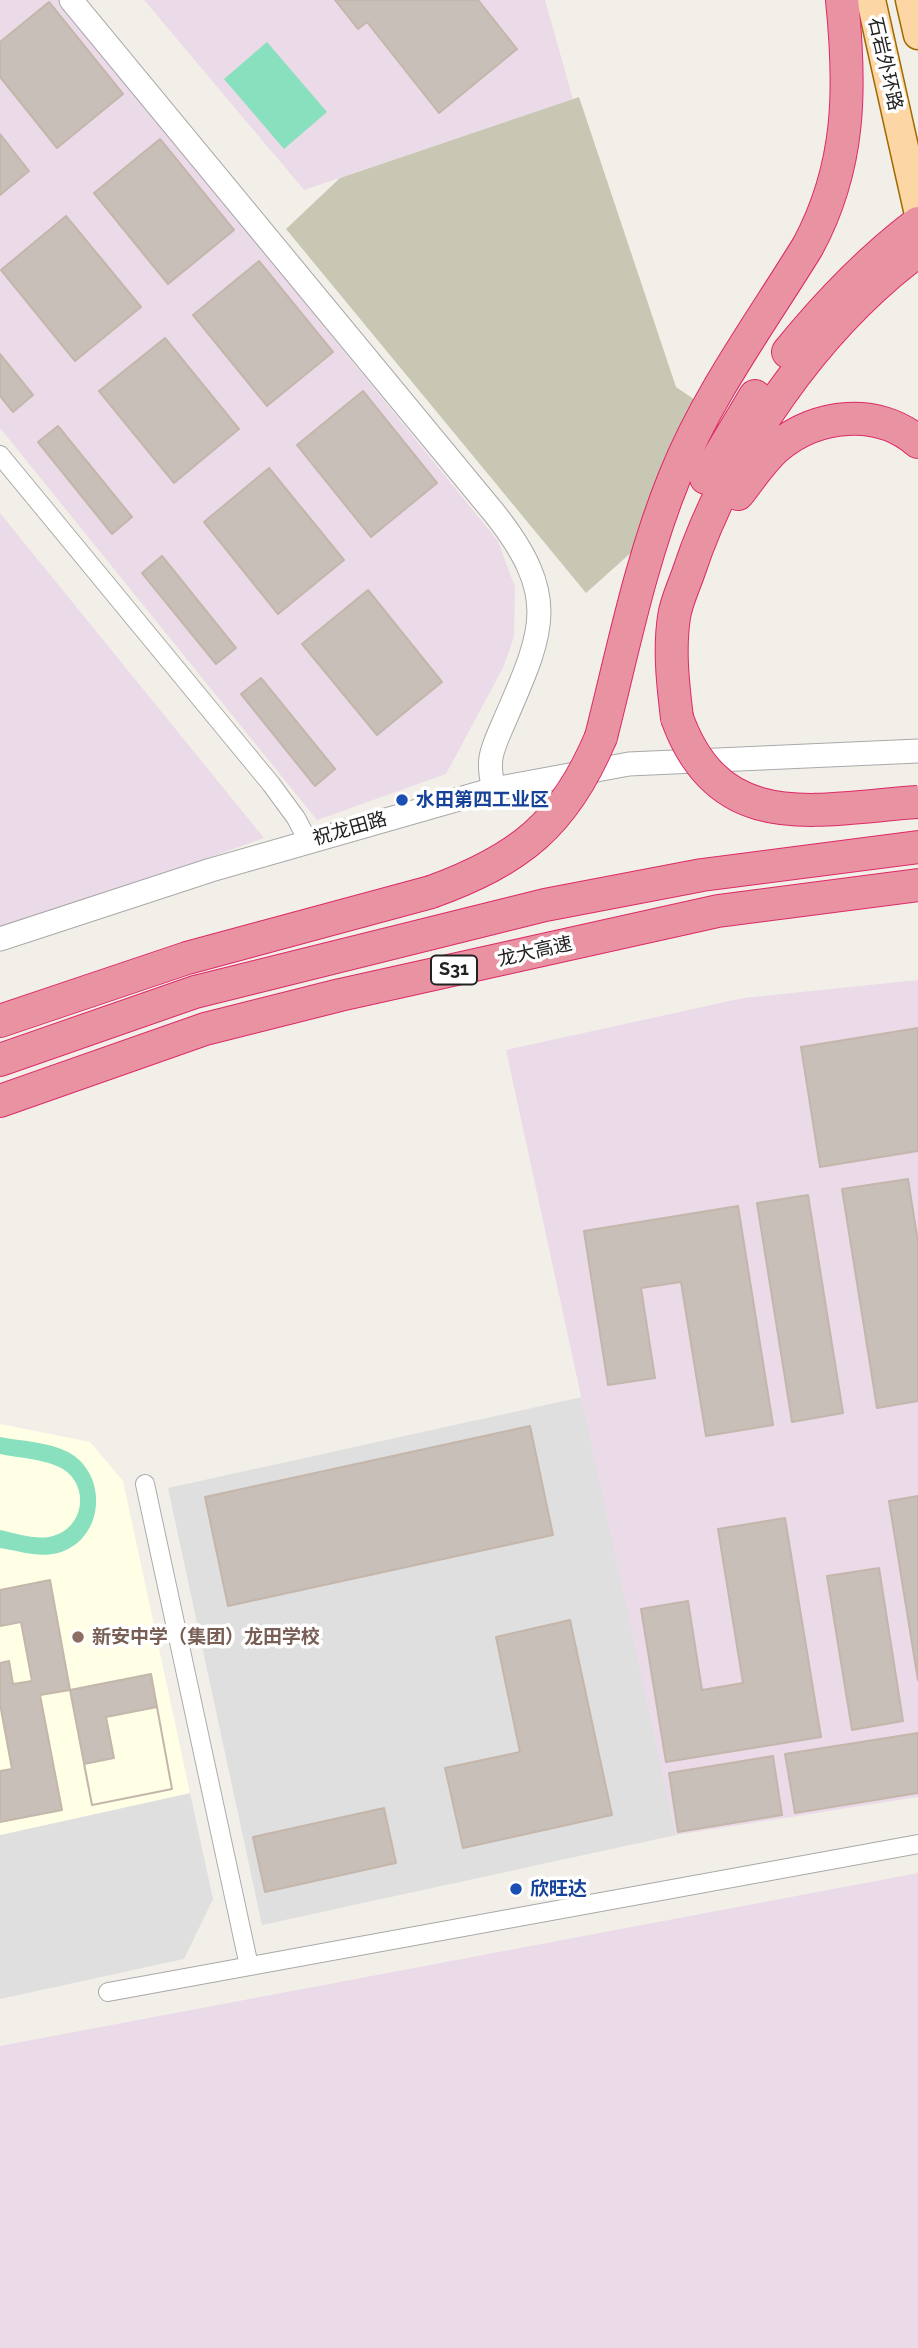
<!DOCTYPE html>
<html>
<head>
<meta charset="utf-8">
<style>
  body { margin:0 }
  canvas { display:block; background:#f2efe9 }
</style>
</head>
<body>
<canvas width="918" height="2348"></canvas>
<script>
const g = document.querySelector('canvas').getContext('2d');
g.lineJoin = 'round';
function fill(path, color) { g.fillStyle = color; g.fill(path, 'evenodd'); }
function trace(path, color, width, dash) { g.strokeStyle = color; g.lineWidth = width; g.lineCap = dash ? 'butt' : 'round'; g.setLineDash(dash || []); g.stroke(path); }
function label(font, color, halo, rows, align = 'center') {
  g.font = font + ' Raleway,"Noto Sans SC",sans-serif'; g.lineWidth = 7; g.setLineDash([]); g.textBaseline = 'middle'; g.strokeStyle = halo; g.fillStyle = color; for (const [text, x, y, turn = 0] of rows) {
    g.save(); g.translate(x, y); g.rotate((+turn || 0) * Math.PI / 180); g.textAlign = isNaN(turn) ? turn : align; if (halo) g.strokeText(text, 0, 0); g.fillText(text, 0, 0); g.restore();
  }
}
const residential = new Path2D(`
  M582,1397L676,1835L262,1925L168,1488Z
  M190,1793L213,1899L184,1959L0,1999V1835Z`);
const industrial = new Path2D(`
  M0,0H59L498,541L515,587L514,637L503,668L446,774L317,820L0,428Z
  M144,0H545L573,99L304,190Z
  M0,513L264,838L0,933Z
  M918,980V1797L676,1835L506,1050L743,998Z
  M918,1873V2348H0V2046Z`);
const education = new Path2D(`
  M0,1424L90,1442L123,1481L190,1793L0,1835Z`);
const construction = new Path2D(`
  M579,97L676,387L698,402L634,550L586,593L286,229L340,178Z`);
const pitch = new Path2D(`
  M267,42L327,112L284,149L224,79Z
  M0,1437C21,1441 49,1442 68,1452C109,1474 105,1540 58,1553C39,1558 19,1551 0,1548V1530C16,1533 37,1541 53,1536C84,1528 90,1486 63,1469C46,1459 19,1458 0,1454Z`);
const building = new Path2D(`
  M335,0H478L517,49L439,113L367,22L358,29Z
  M49,2L123,94L57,148L0,77V42Z
  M0,134L29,171L0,195Z
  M160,139L234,230L168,284L94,193Z
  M66,216L141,307L75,361L1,270Z
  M259,261L333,352L267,406L193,315Z
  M165,338L239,429L174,483L99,391Z
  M0,354L33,395L13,412L0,396Z
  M363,391L437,483L371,537L297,445Z
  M58,426L132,517L112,534L38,442Z
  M269,468L344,560L278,614L204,522Z
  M162,556L236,648L216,664L142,573Z
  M368,590L442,682L377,735L302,644Z
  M261,678L335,769L315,786L241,694Z
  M918,1028V1151L820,1167L801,1047Z
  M908,1179L918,1242V1401L877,1408L842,1189Z
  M808,1195L843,1413L792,1422L757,1203Z
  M738,1206L773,1425L706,1436L681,1282L641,1288L655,1378L608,1385L584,1231Z
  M530,1426L553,1535L228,1606L205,1497Z
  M918,1496V1680L889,1501Z
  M785,1518L821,1737L666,1762L641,1609L688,1601L702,1690L743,1683L718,1529Z
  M879,1568L903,1721L852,1730L827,1576Z
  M50,1580L70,1690L40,1695L62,1810L0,1822V1771L12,1769L0,1704V1663L9,1661L13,1684L32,1681L21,1622L0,1626V1590Z
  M570,1620L612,1815L463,1848L445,1768L520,1752L496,1637Z
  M151,1674L172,1789L92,1805L70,1690Z
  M157,1707L172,1789L92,1805L84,1764L114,1758L106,1717Z
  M918,1733V1793L795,1813L785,1754Z
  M773,1756L782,1815L678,1832L669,1773Z
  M384,1808L396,1863L265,1892L253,1837Z`);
const minor = new Path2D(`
  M0,455L271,784L296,818L308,841
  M145,1484L249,1966
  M108,1992L918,1844`);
const tertiary = new Path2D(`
  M71,0L495,514C561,598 543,632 504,722C492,750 486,759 494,789
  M0,939L211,870L494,789L629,764L918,751`);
const primary = new Path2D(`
  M871,0L918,210
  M910,0L918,35`);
const motorway = new Path2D(`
  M788,352C827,304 869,260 918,223
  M706,478L755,396
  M738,494C750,479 762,460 777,447C816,414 878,407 918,442
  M677,718C673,685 669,650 674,617C676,602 684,586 689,571C728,453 817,326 918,251
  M601,737C623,650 641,559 675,476C708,394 762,321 808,246C851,166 851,88 842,0
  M0,1021L187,958L431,892
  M0,1060L195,992L545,905L702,875L918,847
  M0,1101L205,1029L340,995L718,911L918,885`);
const motorwayBridge = new Path2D(`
  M677,718C720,837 816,809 918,802
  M431,892C519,860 564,825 601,737`);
const markers = [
  [402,800,7,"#1a4fb4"],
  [78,1637,7,"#8d6e63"],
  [516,1889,7,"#1a4fb4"]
];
const shields = [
  [454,970,46]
];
const shieldNames = [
  ["S31",454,970]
];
const streetNames = [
  ["石岩外环路",885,64,77],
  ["祝龙田路",350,829,-16],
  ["龙大高速",535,952,-13]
];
const transitNames = [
  ["水田第四工业区",416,800],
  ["欣旺达",530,1889]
];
const educationNames = [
  ["新安中学（集团）龙田学校",92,1637]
];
fill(residential, '#e0dfdf');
fill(industrial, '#ebdbe8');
fill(education, '#ffffe5');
fill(construction, '#c7c7b4');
fill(pitch, '#88e0be');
fill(building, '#c7bfb8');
trace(building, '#c4b6ab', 2);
trace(minor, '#a9a9a9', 20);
trace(tertiary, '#a9a9a9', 25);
trace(primary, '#a06b00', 31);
trace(motorway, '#dc2a67', 34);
trace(minor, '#fff', 18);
trace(tertiary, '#fff', 23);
trace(primary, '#fcd6a4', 28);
trace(motorway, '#e892a2', 32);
trace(motorwayBridge, '#dc2a67', 34, []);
trace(motorwayBridge, '#e892a2', 32);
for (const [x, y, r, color] of markers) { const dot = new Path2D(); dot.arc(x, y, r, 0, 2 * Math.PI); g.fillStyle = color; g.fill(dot); trace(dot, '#fff', 2.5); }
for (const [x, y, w] of shields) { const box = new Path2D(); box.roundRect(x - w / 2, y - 14.5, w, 29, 5); g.fillStyle = '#fff'; g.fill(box); trace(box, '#222', 2); }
label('bold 18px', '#222', null, shieldNames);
label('19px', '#222', '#fff', streetNames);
label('bold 19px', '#164399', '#fff', transitNames, 'left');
label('bold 19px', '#785e54', '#fff', educationNames, 'left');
</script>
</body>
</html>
